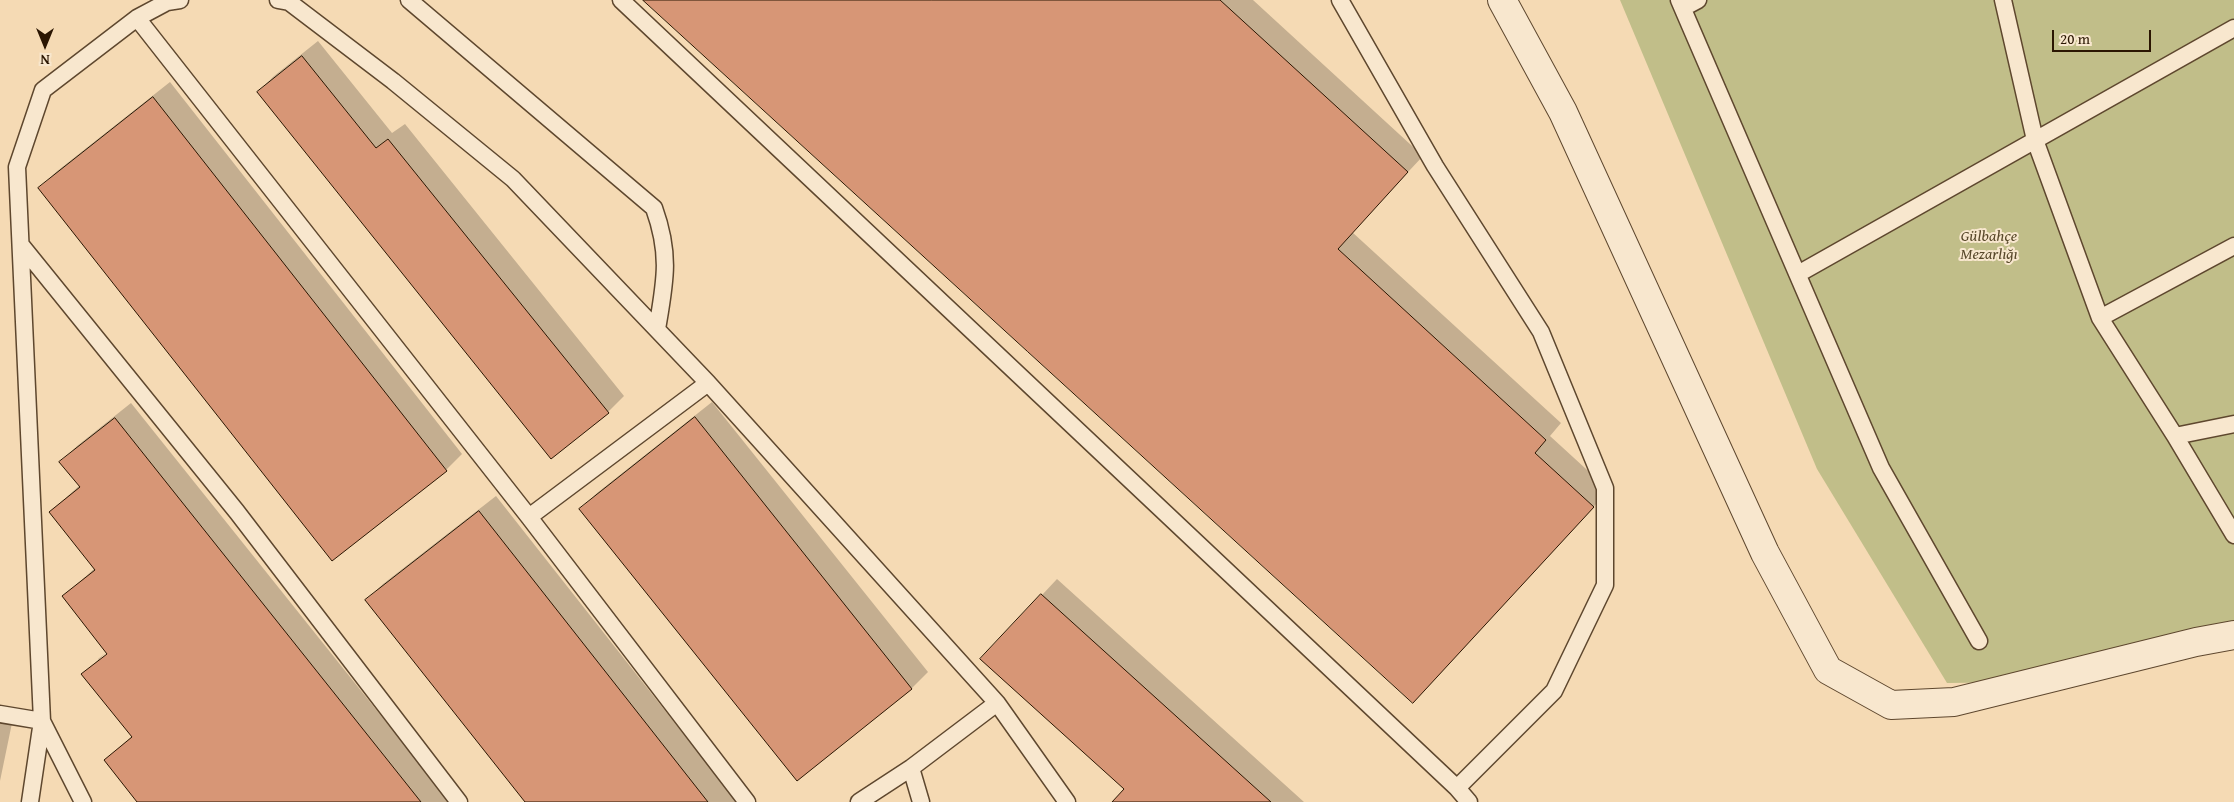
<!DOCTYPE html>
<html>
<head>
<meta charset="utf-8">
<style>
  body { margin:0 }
  #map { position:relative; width:2234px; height:802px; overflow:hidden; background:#f5dab4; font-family:"Gentium Book Plus",serif }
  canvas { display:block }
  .north { position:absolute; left:20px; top:20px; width:50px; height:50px; -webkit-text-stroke:4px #f8e7ce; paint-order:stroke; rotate:180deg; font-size:14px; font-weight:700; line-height:20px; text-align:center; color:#2b1602 }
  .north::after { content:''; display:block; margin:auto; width:18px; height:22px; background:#2b1602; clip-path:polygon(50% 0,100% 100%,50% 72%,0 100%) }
  .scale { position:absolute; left:2052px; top:30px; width:99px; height:22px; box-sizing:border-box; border:2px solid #2b1602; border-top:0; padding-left:6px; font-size:15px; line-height:18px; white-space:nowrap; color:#2b1602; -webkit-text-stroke:4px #f8e7ce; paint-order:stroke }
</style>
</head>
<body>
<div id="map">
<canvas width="2234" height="802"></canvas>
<div class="north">N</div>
<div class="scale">20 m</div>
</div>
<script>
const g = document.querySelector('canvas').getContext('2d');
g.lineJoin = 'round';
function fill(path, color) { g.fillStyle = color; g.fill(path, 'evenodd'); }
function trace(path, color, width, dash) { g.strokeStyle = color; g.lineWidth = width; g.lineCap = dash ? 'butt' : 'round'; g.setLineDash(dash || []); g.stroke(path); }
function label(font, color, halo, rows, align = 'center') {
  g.font = font + ' "Gentium Book Plus",serif'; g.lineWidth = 4; g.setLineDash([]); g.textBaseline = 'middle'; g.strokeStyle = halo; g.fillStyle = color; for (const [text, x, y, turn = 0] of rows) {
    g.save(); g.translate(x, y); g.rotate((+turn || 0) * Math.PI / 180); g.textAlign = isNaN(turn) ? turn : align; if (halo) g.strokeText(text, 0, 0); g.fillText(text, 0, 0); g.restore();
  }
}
const green = new Path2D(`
  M1620,0H2234V624L2031,682L1947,683L1817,469Z`);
const shadow = new Path2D(`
  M645,0H1253L1423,156L1352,232L1561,423L1550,436L1609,490L1429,685Z
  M318,41L392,133L405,124L624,396L608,412L258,92L274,76Z
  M170,82L462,454L446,470L40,188L56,172Z
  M712,402L928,672L912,688L797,779L581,509L597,493Z
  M131,403L450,802H139L105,760L132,736L83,674L107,652L64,596L95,568L50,512L80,485L61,462L77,446ZM111,649L113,651L98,662V659Z
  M496,496L737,802H526L367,600L383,584Z
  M1057,579L1304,802H1114L1126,789L982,659Z
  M0,721L12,723L0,781Z`);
const building = new Path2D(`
  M643,0H1220L1408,172L1338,249L1546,440L1535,453L1594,507L1413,703Z
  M302,56L376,148L388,139L609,413L551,459L257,92Z
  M153,97L447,471L332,561L38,188Z
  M695,417L912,689L797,781L579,509Z
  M115,418L421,802H137L104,760L132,737L81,674L107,654L62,596L95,570L49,512L80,487L59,462Z
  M479,511L708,802H525L365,600Z
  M1041,594L1271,802H1112L1124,789L980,659Z`);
const service = new Path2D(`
  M278,0L289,2L393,81L513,179L708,383L997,703L1067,802
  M409,0L654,208C671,255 665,282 657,329
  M621,0L1457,788L1554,691L1605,585V488L1541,332L1435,166L1340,0
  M1679,0L1881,468L1979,641
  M2003,0L2035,140L2100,318L2175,436L2234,535
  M1683,8L1698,0
  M137,18L529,517L747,802
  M21,245L237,512L459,802
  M1798,274L2234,28
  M2100,318L2234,246
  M2175,436L2234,424
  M529,517L708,383
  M0,714L42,721
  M911,768L921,802
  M1457,788L1469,802
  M30,802L42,721
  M83,802L42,721L17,167L43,90L137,18L167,2L180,0
  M859,802L911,768L997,703`);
const minor = new Path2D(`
  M1502,0L1563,112L1765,553L1828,670L1891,705L1954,702L2196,642L2234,635`);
const parkNames = [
  ["Gülbahçe",1989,237],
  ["Mezarlığı",1989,255]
];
fill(green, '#c1be89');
fill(shadow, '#0003');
fill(building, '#d79676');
trace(building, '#2b1602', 1);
trace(service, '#5e472e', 19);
trace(minor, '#5e472e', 30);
trace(service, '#f8e7ce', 16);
trace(minor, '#f8e7ce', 28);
label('italic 16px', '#58482a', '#f8e7ce', parkNames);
</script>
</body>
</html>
